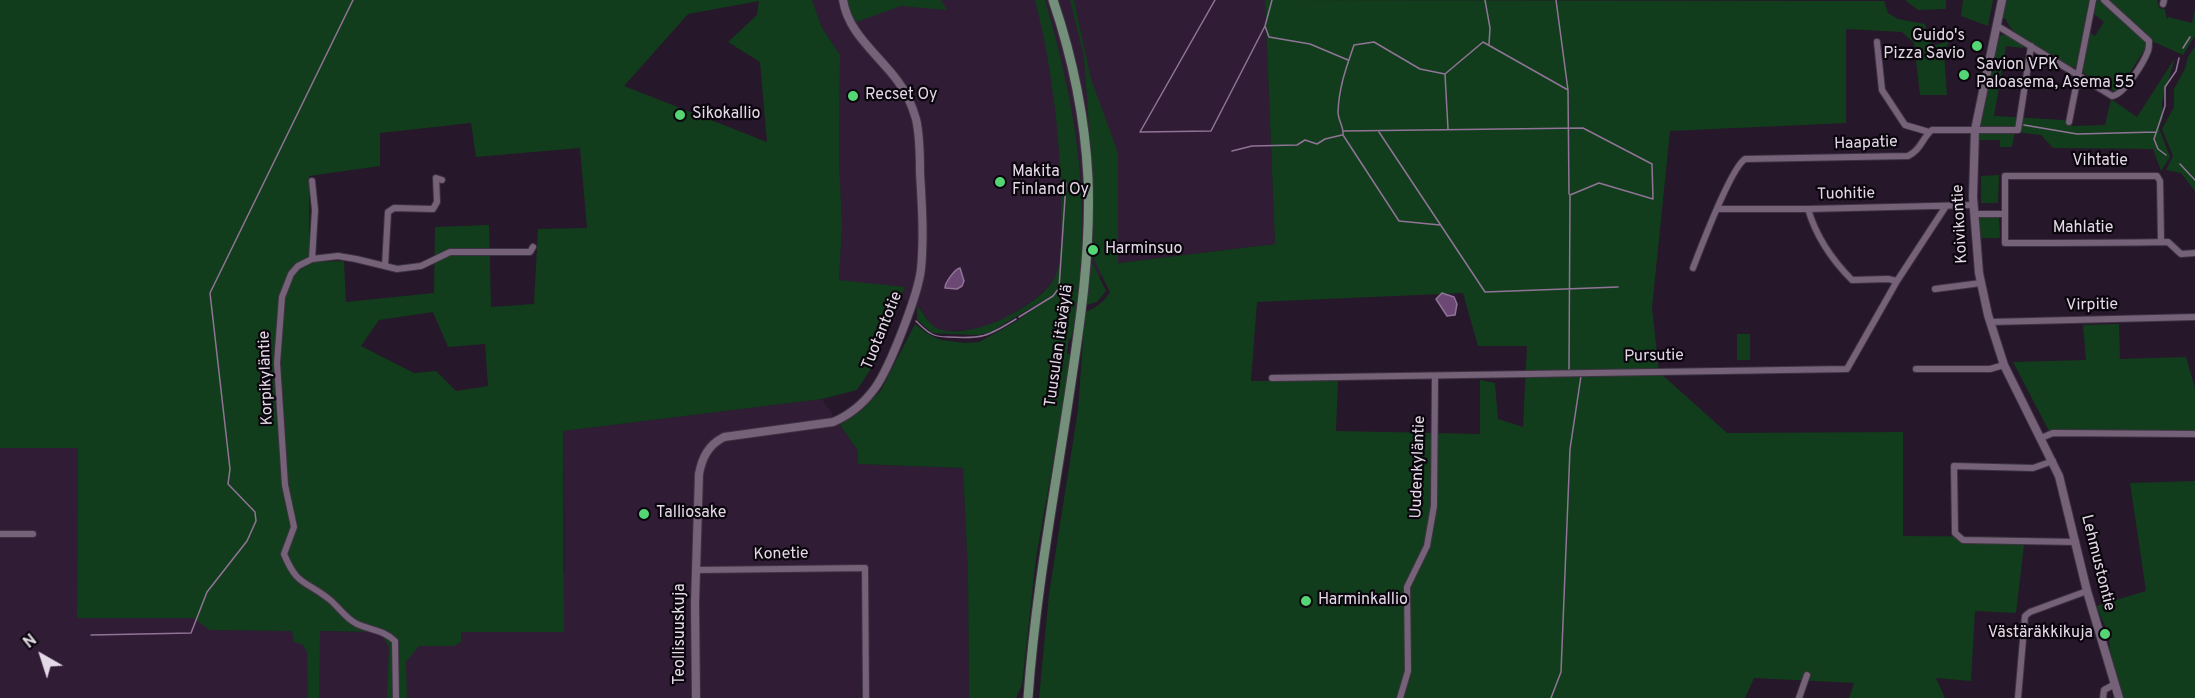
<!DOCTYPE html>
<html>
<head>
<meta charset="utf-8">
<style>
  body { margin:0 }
  #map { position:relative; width:2195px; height:698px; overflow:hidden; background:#26172a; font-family:Overpass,sans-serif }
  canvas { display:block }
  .north { position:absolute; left:12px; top:626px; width:60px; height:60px; -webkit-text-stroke:4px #0b060d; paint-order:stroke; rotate:321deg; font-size:16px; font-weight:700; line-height:24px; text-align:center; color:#e4dae7 }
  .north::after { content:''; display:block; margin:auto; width:21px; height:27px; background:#e4dae7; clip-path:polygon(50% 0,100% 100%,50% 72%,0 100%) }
</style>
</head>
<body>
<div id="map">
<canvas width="2195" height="698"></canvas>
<div class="north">N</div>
</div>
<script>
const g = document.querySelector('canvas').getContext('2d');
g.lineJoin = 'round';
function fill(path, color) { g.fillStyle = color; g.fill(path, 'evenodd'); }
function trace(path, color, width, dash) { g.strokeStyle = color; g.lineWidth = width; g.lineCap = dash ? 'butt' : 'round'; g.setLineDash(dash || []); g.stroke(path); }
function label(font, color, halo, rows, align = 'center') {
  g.font = font + ' Overpass,sans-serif'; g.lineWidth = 4.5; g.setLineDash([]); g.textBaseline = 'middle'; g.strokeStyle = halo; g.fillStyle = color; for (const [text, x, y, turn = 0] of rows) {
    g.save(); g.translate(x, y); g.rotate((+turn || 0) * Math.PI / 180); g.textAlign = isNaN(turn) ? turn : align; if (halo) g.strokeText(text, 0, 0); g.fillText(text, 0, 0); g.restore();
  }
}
const built = new Path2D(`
  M812,0H1265L1275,244L1117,263L1079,294L1045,290L1031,302L1008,316L984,328L968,330L944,331L932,326L921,309L901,298L905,287L839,281L842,226L839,159L840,55L822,28Z
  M822,399L858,451V464L963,468L968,575L969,698H0V448H78L77,618H194L210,630L396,632L565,572L563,431Z`);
const green = new Path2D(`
  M0,0H812L822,28L840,55L839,159L842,226L839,280L905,287L876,361L857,390L822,399L563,431L564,632H461V642L454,646H419L406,662L407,698H387L389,647L380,632L320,631L319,698H308L307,652L303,645L294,642L292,631L210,630L193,618H77L78,448H0ZM759,1L757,15L728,42L760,62L767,142L624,86L688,14ZM471,123L476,157L580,148L587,228L538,229L534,304L491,307L489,225L435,227L434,293L346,302L344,261L309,262V176L380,166V133ZM433,312L448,347L485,344L488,386L456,391L436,371L414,373L361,346L379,320Z
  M847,0H941L947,10L901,6L856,22L848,6Z
  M1035,0H1045C1071,91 1086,167 1081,262C1079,288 1078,314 1071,339H1069L1067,353L1069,354L1070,367L1036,558L1022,685L1016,698H969L968,575L963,468L858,464V451L840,425L861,411L881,390L915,324L928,334L941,340L965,343L979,342L1015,322L1050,298L1049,297L989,333L977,335L932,333L917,320V306C923,311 925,318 931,324C946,339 983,328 1000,320C1017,312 1049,294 1056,275C1062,259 1061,238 1061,221C1062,148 1053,70 1035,0Z
  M1070,0H1074L1091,79L1118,153V263L1275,244L1265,0L1884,1L1888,13L1898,19L1925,24L1932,46L1949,41L1944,54L1947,95H1920L1914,43L1902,32L1846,29V123L1670,131L1652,308L1659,372L1727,433L1903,432V536L2025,537L2016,613L1975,611L1971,681L1936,678L1945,698H1849L1854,683L1754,678L1745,698H1039L1049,594L1078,410L1085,312C1096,308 1104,302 1110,292L1094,260V248H1092L1093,182L1084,57ZM1463,293L1478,346H1527L1523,427L1498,419L1495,383L1480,380V434L1336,431L1338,381H1251L1257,302Z
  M1905,0H1946V9L1918,10Z
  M1963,0H1993L1988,26L1961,16Z
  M2003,0H2090L2076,67H2072C2056,58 2009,36 2006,19L2002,18L1998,36L2006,34L2023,44V48L2006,46L1994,116L2064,120L2073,126L2105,125L2111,99L2137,117L2175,58L2162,102L2163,118L2159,128L2170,157L2161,171L2153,149L2053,148L2041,135L2015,132L2012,147H2000V140H1978L1977,132Z
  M2097,0H2157L2159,8L2165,9L2167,20L2168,17L2192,23L2195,9V36L2183,55L2154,42L2143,52L2119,90L2114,91L2082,72L2090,33L2095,36L2104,22L2094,14Z
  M2195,46V191L2181,173L2166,170L2173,156L2162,129L2174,107V89L2185,69L2188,57Z
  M1999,175L1998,203H1981V176Z
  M1979,217H1999L2000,238H1980Z
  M1092,262L1106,291L1097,302L1086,305Z
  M2119,324L2120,359L2186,357L2195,388V431H2049L2013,362L2086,360L2083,325Z
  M1737,334H1750V360H1737Z
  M2195,481V698H2124L2111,658L2108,633L2096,606L2146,591L2130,483Z`);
const water = new Path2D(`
  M960,268L964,281L962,286L957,289L945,288C945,282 955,269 960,268Z
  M1442,293L1454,297L1457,304L1455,315L1447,316L1436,299Z`);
const stream = new Path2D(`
  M1215,0L1140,132L1211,131L1265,26L1272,0
  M1485,0L1490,28L1489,44
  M1556,0L1568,90L1569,194
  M1265,26L1269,37L1310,44L1348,60
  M2183,48L2190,37
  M2024,125L2077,134L2156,132
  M1448,129L1445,74L1483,42L1568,90
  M1344,131L1583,128L1652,164L1653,199L1599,183L1570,195L1569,370
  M1379,132L1485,292L1618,287
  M1232,151L1252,146L1297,145L1305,140L1317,144L1325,139L1342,135
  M2166,155L2158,149L2154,139L2165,106V87L2176,71L2179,58
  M2180,164L2195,180
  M1440,225L1399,221L1343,135C1344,127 1338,120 1338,112C1339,87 1346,68 1354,45L1374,42L1420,69L1445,74
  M1019,317L1053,296L1059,288L1066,183
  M916,321C920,325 925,330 930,333C936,337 942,337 948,337C982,339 987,337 1016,319
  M91,635L191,633L207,592L247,541L256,521L255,512L228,484L230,469L210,293L353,0
  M1551,698L1561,672L1570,449L1581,376`);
const street = new Path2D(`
  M2163,4L2164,0
  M1996,25L2112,96C2124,95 2144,62 2148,51C2149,48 2149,44 2149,41L2104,0
  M1877,42L1882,90L1905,125L1929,132
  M2069,122L2093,0
  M1718,209H1808L1974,205
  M1808,209C1816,236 1832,260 1852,280L1888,279L1897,281
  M1974,214H2005
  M2161,242L2160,181L2157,176H2005V243C2059,243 2114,243 2168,242L2181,254L2195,253
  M312,259L315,210L312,181
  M385,266L388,212L394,208L433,209L437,202L436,178L442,180
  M1693,268C1701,247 1731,168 1745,159L1908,156C1921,150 1922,138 1932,130H2018L2031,46
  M1935,289L1981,283
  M1990,322L2195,317
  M1916,369H1990L2004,365
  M1272,378L1847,369L1897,281L1946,206
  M2041,438L2053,433L2195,434
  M2053,461L2033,468L1954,466L1955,533L1963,540L2076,542
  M0,534H33
  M697,570L865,568L866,698
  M396,698L395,641C384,630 370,630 357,624C346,619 338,606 329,599C305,580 297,586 284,554L294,527L285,485L277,363L282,297L291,274L298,266L312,259L338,256L356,259L397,269L421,266L450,252H530L533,247
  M1400,698L1408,671L1407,587L1427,546L1434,506L1435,376
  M1799,698L1807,675
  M2018,698L2025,616L2030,612L2087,591
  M2103,698L2104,690L2115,684`);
const secondary = new Path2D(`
  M2002,0L1975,130L1973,197L1979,273L1988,315L2004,365L2059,476L2087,591L2119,698
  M696,698L695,603L699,474C702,458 708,445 724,437L833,422C850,415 864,403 875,388C890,367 918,295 921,269C924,238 922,205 920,173C920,156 920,136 916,119C914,112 911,104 908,98C891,62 849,40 843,0`);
const primary = new Path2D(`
  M1028,698C1035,597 1054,496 1069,396C1080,324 1091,252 1088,178C1085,119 1072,56 1053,0`);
const markers = [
  [1977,46,6,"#53d673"],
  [1964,75,6,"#53d673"],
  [853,96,6,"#53d673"],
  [680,115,6,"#53d673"],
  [1000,182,6,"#53d673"],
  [1093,250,6,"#53d673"],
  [644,514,6,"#53d673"],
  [1306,601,6,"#53d673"],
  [2105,634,6,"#53d673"]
];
const poiNames = [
  ["Guido's",1965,37,"right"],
  ["Pizza Savio",1965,55,"right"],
  ["Savion VPK",1976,66],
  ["Paloasema, Asema 55",1976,84],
  ["Recset Oy",865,96],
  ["Sikokallio",692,115],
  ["Makita",1012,173],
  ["Finland Oy",1012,191],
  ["Harminsuo",1105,250],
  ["Talliosake",656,514],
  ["Harminkallio",1318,601],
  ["Västäräkkikuja",2093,634,"right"]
];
const streetNames = [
  ["Haapatie",1866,144,-2],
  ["Vihtatie",2100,162],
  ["Tuohitie",1846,195,-1],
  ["Koivikontie",1961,224,-93],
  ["Mahlatie",2083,229],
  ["Virpitie",2092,306,-1],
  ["Tuotantotie",883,331,-68],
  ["Tuusulan itäväylä",1060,346,-82],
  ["Pursutie",1654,357,-1],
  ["Korpikyläntie",267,378,-92],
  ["Uudenkyläntie",1419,467,-88],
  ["Konetie",781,555,-1],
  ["Lehmustontie",2097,563,76],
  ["Teollisuuskuja",681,634,-90]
];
fill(built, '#301c35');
fill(green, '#123d1c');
fill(water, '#6c4875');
trace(water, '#907497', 1.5);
trace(stream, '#907497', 1.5);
trace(street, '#3e3242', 8);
trace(secondary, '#3e3242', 10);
trace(primary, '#3e3242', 11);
trace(street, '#756279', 6);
trace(secondary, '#756279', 8);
trace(primary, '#74907b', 9);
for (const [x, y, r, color] of markers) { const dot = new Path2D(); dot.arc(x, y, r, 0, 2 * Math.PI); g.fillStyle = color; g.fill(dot); trace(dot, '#0b060d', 2); }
label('16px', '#e4dae7', '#0b060d', poiNames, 'left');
label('16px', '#e4dae7', '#0b060d', streetNames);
</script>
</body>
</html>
